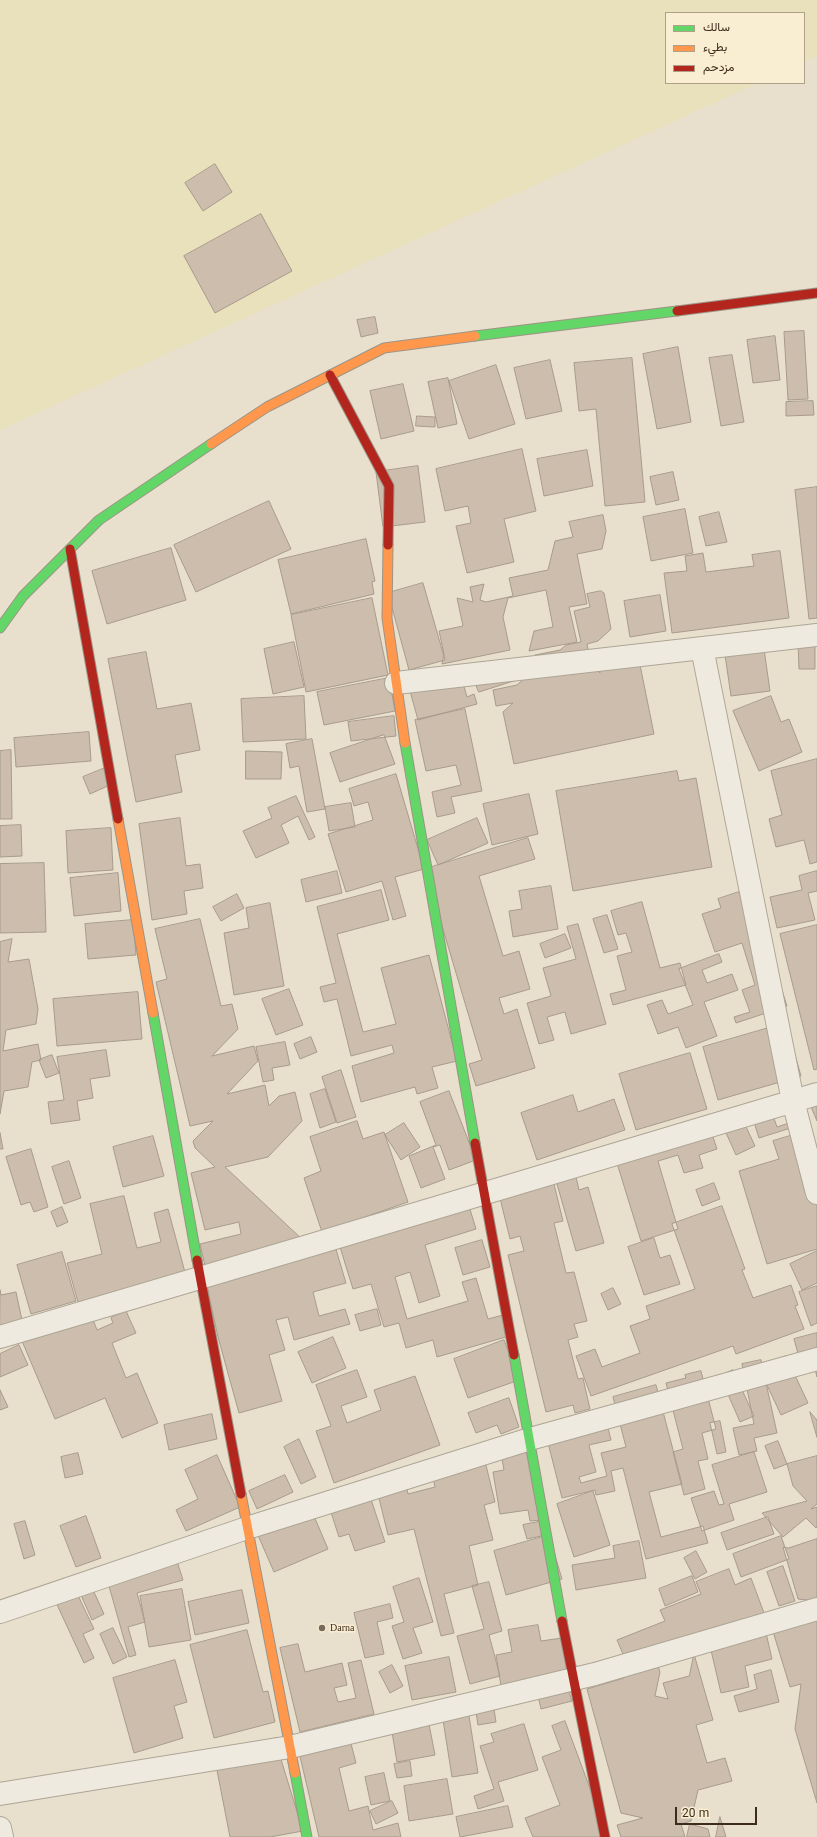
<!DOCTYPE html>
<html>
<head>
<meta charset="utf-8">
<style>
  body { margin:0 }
  #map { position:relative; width:817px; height:1837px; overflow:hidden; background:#e8e0cd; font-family:Georgia,Vazirmatn,serif }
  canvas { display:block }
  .legend { position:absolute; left:665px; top:12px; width:140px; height:72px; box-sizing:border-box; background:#f9eed2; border:1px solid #aea089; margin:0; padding:5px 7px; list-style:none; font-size:12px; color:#3d2c1c }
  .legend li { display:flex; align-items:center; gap:8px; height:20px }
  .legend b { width:20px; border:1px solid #aea089 }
  .scale { position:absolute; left:675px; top:1807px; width:82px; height:18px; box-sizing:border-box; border:2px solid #3d2c1c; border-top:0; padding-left:5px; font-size:12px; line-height:14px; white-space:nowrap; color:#3d2c1c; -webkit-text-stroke:3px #f9eed2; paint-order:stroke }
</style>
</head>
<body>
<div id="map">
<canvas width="817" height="1837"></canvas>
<ul class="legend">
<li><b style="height:5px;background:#63d668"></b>سالك</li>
<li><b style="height:5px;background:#ff974d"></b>بطيء</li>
<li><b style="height:5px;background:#b3261e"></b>مزدحم</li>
</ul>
<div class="scale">20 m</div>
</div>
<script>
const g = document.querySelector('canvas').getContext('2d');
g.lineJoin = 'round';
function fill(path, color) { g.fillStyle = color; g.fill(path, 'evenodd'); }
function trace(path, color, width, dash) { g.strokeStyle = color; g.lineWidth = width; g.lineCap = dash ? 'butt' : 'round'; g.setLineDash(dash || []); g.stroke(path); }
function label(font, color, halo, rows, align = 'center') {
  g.font = font + ' Georgia,serif'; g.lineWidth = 3; g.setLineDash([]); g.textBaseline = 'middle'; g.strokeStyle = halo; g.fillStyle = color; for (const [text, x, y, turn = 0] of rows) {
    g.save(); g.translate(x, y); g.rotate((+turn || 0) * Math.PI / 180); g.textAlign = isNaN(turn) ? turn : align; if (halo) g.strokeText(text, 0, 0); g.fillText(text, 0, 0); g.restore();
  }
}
const farmland = new Path2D(`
  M0,0H817V56L804,62V13H666V83H758L0,430Z`);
const building = new Path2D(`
  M215,164L232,192L203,211L185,183Z
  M261,214L292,271L215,313L184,256Z
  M375,317L378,333L361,337L357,320Z
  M804,331L808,399L788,400L784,332Z
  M775,336L780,380L753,383L747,340Z
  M678,347L691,422L657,429L643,354Z
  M732,355L744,422L721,426L709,358Z
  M632,358L645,502L605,506L596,409L579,411L574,363Z
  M550,360L562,411L526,419L514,368Z
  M496,365L515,424L469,439L449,381Z
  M448,378L457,424L438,428L428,382Z
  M403,384L414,431L381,439L370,391Z
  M813,401L814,415L786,416V402Z
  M417,416L435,417V427L416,426Z
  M522,449L536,511L504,519L514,562L467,573L456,526L471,523L468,506L445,511L436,469Z
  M587,450L593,486L544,496L537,459Z
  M418,466L425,522L383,527L376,472Z
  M673,472L679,500L656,505L650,477Z
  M817,487V618L809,619L795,490Z
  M269,501L291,549L196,592L174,545Z
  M685,509L693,553L651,561L643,517Z
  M719,512L727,542L706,546L699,517Z
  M603,515L606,531L602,549L577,554L587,604L569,607L577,642L529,651L534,631L553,627L546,590L508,598L503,617L510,650L442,664L444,654L439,631L463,626L457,598L473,602L470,587L484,584L480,600L486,602L513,596L509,578L548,570L555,541L573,537L569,522Z
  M366,539L375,581L372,582L374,594L291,614L278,560Z
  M171,548L186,600L107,624L92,571Z
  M780,551L789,618L672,633L664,573L687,571L685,556L703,553L706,572L754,566L752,555Z
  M423,583L445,660L409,670L388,593Z
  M601,591L604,593L611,629L598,641L587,644L591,663L600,673L596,659L638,655L654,734L514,764L503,712L513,703L496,706L493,690L517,685L533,671L538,670L535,655L560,650L566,645L581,642L574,611L590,607L587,594Z
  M660,595L666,631L630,637L624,601Z
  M372,598L388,675L306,692L291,615Z
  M294,642L304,687L273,694L264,649Z
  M763,642L770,691L731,696L724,648Z
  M815,642V669H799L798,643Z
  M146,652L157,709L191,703L200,750L175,755L182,792L136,802L108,659Z
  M458,666L467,697L474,694L477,704L418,720L407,680Z
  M472,674L523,678L479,692Z
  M389,678L395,711L324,725L317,692Z
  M304,696L306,739L243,742L241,699Z
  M771,696L781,722L789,719L802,752L759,771L733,711Z
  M465,709L482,791L451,797L455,813L437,817L432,792L461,785L456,765L426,771L415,720Z
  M394,716L396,736L351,741L348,722Z
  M89,732L91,761L16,767L14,738Z
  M384,735L395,764L340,782L330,753Z
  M312,739L325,809L307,812L299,766L290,768L286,744Z
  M11,750L12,819H0V751Z
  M246,751L282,752L281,779H246Z
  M817,759V862L810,864L804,840L776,847L769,819L782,815L771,771Z
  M105,768L112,784L90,794L83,777Z
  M677,771L679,781L696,778L712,867L573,891L556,791Z
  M396,774L424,869L395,877L406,916L393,920L382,881L346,892L328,834L373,820L368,802L354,806L349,789Z
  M529,794L538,834L492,845L483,804Z
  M296,796L315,837L309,840L298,816L281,825L289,843L256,858L243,831L272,818L268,808Z
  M351,803L355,827L329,831L325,807Z
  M180,818L186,866L200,864L203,888L184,891L187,914L152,920L139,824Z
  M477,818L488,843L438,865L427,840Z
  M21,825L22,856L0,857V826Z
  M111,828L113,870L68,873L66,831Z
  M528,838L535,859L479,876L503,956L519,951L530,989L499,998L504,1014L517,1009L535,1068L476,1086L469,1064L482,1060L425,869Z
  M44,863L46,932L0,933V864Z
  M337,871L342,893L306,902L301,880Z
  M817,871V891L808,893L815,920L777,928L770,897L802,890L799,876Z
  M118,873L121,911L74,916L70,878Z
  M551,886L558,929L513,937L509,911L522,909L519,891Z
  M381,890L389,920L337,934L363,1032L396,1024L381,968L429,955L457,1061L432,1067L438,1088L417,1094L415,1087L361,1102L352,1066L394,1053L392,1045L351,1056L337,999L324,1002L320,987L336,983L317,907Z
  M739,892L744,909L755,905L787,1006L736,1023L734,1017L750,1012L742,990L755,985L742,943L715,952L702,914L721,908L718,899Z
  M237,894L244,908L221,921L213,907Z
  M642,902L660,968L680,963L686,985L613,1005L610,994L626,990L617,956L632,952L626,933L618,935L611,911Z
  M270,903L284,986L234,995L224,933L249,928L246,908Z
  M607,915L618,949L604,953L593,919Z
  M200,919L221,1006L232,1004L238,1029L212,1056L254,1046L258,1061L227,1094L265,1085L269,1106L279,1096L295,1092L302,1121L268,1157L225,1167L304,1241L206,1270L200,1244L241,1234L239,1222L205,1230L191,1173L215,1167L195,1148L193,1141L213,1121L190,1126L156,982L167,979L155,929Z
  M133,920L136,955L88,959L85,924Z
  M578,924L606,1024L571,1034L565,1012L547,1017L554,1040L539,1044L527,1003L551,996L543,968L576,959L567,927Z
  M817,925V1069L814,1070L780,934Z
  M565,934L571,948L545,958L540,944Z
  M12,939L8,962L29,959L38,1009L36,1024L6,1030L3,1051L38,1044L41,1060L32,1062L28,1087L4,1091L0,1114V942Z
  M719,954L722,962L702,970L707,983L732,974L738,990L704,1002L717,1036L686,1048L678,1027L658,1034L647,1005L662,1000L668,1014L693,1005L679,969Z
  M289,989L303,1025L276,1035L262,999Z
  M138,992L142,1039L57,1046L53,999Z
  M786,1023L801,1076L718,1100L703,1047Z
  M311,1037L317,1052L300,1059L294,1044Z
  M285,1042L290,1065L272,1068L274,1080L263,1082L256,1047Z
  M106,1050L110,1076L90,1079L93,1098L77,1101L80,1120L51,1124L48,1102L64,1100L57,1057Z
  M690,1053L707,1109L636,1130L619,1074Z
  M52,1055L59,1073L46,1078L39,1060Z
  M341,1070L356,1117L337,1123L322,1077Z
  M325,1089L336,1122L320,1128L310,1094Z
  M449,1091L476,1160L449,1170L440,1145L433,1147L445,1179L421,1188L409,1156L436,1145L420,1102Z
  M573,1095L578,1112L614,1099L625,1130L537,1160L521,1113Z
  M817,1099V1121L809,1102Z
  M771,1110L777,1127L795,1121L797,1126L759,1138L752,1116Z
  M741,1116L755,1146L736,1155L722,1124Z
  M357,1121L363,1139L384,1132L408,1202L322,1232L304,1178L321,1171L310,1137Z
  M404,1123L420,1147L401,1160L385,1135Z
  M711,1131L717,1149L699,1155L703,1168L684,1173L678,1155L658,1161L678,1229L641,1241L616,1160Z
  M807,1131L817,1194V1249L767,1264L739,1171L779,1159L773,1141Z
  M0,1133L3,1149H0Z
  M153,1136L164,1176L123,1187L113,1147Z
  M31,1149L48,1207L34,1212L30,1202L21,1205L6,1157Z
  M69,1161L81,1198L64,1204L52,1167Z
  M575,1172L579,1190L588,1187L604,1243L576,1251L555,1177Z
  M553,1180L563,1221L554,1223L566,1273L574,1272L587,1321L574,1324L578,1337L568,1340L578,1379L583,1378L590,1409L575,1413L573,1405L546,1412L508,1255L524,1251L520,1236L510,1239L499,1194Z
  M714,1183L720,1199L702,1206L696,1190Z
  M124,1196L137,1248L161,1242L154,1213L168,1209L190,1291L80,1309L67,1263L102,1254L90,1204Z
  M469,1206L476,1229L425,1245L440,1296L419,1303L410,1272L395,1277L407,1319L468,1301L462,1282L476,1278L488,1319L503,1315L509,1336L437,1357L433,1340L406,1348L399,1323L384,1327L371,1284L353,1289L340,1247Z
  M722,1206L745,1269L742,1270L753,1298L791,1285L798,1305L795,1306L804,1329L736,1354L733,1346L591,1396L576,1356L595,1349L602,1367L640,1353L630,1326L650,1319L646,1306L695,1289L672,1224Z
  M62,1207L68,1222L57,1227L51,1212Z
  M654,1238L660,1258L670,1255L680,1284L644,1295L628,1247Z
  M482,1240L490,1267L463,1275L455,1248Z
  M335,1246L346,1283L313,1292L319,1316L345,1309L350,1324L294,1340L288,1317L276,1320L285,1350L269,1355L282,1401L239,1413L218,1337L206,1282Z
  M817,1251V1283L802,1290L790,1264Z
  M62,1252L76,1301L31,1314L17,1265Z
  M817,1286V1323L811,1326L799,1292Z
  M613,1288L621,1304L608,1310L601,1294Z
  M0,1290L1,1295L16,1292L23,1325L0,1330Z
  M377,1309L381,1325L360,1331L355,1315Z
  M126,1311L136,1333L112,1343L126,1378L137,1373L158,1423L122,1438L105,1398L55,1419L22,1341L90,1312L97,1330L113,1323L111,1318Z
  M817,1333V1377L813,1361L801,1364L794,1339Z
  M333,1337L346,1368L312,1383L298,1352Z
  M504,1340L519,1380L468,1398L454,1359Z
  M19,1345L28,1365L0,1377V1354Z
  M786,1356L808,1403L781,1415L759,1368Z
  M761,1360L777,1433L754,1438L757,1451L739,1455L733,1428L754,1424L742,1364Z
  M357,1370L367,1397L341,1406L347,1423L381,1410L374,1390L415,1376L440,1445L334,1483L316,1431L331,1426L316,1385Z
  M733,1370L754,1416L740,1422L720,1376Z
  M701,1371L716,1429L702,1433L708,1459L698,1461L705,1489L684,1495L673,1452L683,1449L666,1383L686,1378L685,1375Z
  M656,1385L682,1484L649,1492L661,1537L703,1526L708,1543L646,1559L623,1468L611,1471L615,1491L596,1495L595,1490L562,1498L544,1427L604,1412L611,1440L589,1445L596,1472L579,1477L581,1483L607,1476L601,1453L626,1447L613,1397Z
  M0,1390L8,1407L0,1410Z
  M509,1398L519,1427L501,1434L497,1425L476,1433L468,1413Z
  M810,1412L817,1420V1437Z
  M212,1414L217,1439L169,1450L164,1425Z
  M720,1421L726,1452L717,1454L710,1423Z
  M299,1439L316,1477L301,1484L284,1447Z
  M778,1441L787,1464L774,1469L765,1446Z
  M531,1448L542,1520L530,1521L528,1510L500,1514L493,1472L504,1470L501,1453Z
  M754,1452L767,1492L729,1504L734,1520L702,1531L691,1498L714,1491L719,1505L724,1504L712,1465Z
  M78,1453L83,1474L65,1478L61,1457Z
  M483,1453L495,1502L484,1505L493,1540L469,1546L478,1585L444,1594L454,1633L441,1636L414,1529L388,1535L376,1486L405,1479L408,1494L435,1487L430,1465Z
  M217,1455L240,1507L186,1531L176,1510L198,1499L185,1470Z
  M817,1456V1504L811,1509L817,1507V1527L816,1528L806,1518L783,1537L762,1513L807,1501L793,1486L787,1464Z
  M285,1475L293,1492L257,1509L249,1491Z
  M368,1490L385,1542L355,1551L349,1534L339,1537L328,1503Z
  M593,1491L610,1545L574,1557L557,1504Z
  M311,1509L328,1549L274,1572L257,1533Z
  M86,1516L101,1558L76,1567L60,1526Z
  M768,1517L774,1534L727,1550L721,1533Z
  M25,1521L35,1555L24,1559L14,1524Z
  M543,1521L546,1535L527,1539L523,1525Z
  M549,1535L562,1579L506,1595L494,1551Z
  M781,1536L789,1559L741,1577L733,1554Z
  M817,1539V1601L798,1599L783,1547L788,1548Z
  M639,1541L646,1578L576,1590L572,1565L615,1558L613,1546Z
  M696,1551L707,1572L695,1579L684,1558Z
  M174,1552L183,1580L137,1593L145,1622L128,1627L136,1655L129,1657L105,1572Z
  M783,1566L795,1601L779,1606L767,1572Z
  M729,1569L735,1585L751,1578L764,1613L679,1646L631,1673L617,1640L665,1621L660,1610L701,1594L696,1582Z
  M692,1576L698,1592L665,1606L659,1589Z
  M419,1578L433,1622L413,1628L422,1653L403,1659L392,1626L404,1622L393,1587Z
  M89,1581L104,1614L92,1620L77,1586Z
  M489,1582L502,1631L489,1635L500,1676L470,1684L457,1636L484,1629L472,1586Z
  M74,1587L94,1629L83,1634L94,1658L84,1663L53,1596Z
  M182,1589L191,1640L149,1647L140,1596Z
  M242,1590L249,1623L195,1635L188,1602Z
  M390,1604L393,1618L377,1622L384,1654L365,1658L354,1613Z
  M817,1611V1803L795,1729L801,1684L790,1687L771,1625Z
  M538,1625L541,1641L562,1638L568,1675L501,1686L496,1655L512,1652L508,1630Z
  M113,1628L127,1657L113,1664L100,1634Z
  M247,1630L263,1692L268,1691L275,1722L214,1738L190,1645Z
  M766,1633L772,1659L745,1666L749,1687L721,1693L710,1646Z
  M298,1644L305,1672L342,1663L347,1685L334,1688L338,1702L356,1698L348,1663L361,1660L374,1714L300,1732L280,1648Z
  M694,1654L713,1720L696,1725L707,1763L725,1758L732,1781L698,1790L691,1821L681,1824L685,1837H621L617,1825L643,1818L621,1813L587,1689L624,1678L625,1675L658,1666L660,1672L655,1696L668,1699L663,1683L689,1676Z
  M449,1657L456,1692L412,1700L405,1666Z
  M175,1660L187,1702L174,1706L183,1738L134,1753L113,1678Z
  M392,1665L403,1686L390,1693L379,1672Z
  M771,1670L779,1702L739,1712L734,1696L757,1689L754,1675Z
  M565,1679L572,1701L541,1709L536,1687Z
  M494,1709L496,1722L478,1725L476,1712Z
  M469,1716L478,1773L452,1777L443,1720Z
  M428,1719L435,1755L397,1762L391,1726Z
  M565,1721L608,1837H533L525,1818L560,1805L542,1757L561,1750L552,1726Z
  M524,1724L538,1770L498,1782L504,1801L478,1809L474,1796L494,1789L480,1746L494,1742L491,1734Z
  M349,1736L356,1763L339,1768L349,1811L368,1806L373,1830L398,1823L401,1837H319L298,1748Z
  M277,1738L279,1753L303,1831L270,1837H230L214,1755L247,1744Z
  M410,1761L412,1776L397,1778L394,1764Z
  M384,1773L390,1801L371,1805L365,1777Z
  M447,1779L453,1814L409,1821L404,1786Z
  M392,1801L398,1813L376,1824L370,1811Z
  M508,1806L513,1827L460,1837L456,1817Z
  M720,1817L726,1837H716Z
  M690,1824L708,1829L710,1837H687Z`);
const street = new Path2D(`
  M702,648L793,1101L817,1193
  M396,683L817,635
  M0,1337C273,1258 544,1174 817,1094
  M0,1612L247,1528L530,1439L817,1359
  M0,1794L290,1747L595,1674L817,1609
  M0,1828L2,1837`);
const fast = new Path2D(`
  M475,336L677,311
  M0,628L23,596L99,520L211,444
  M405,743L475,1143
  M153,1013L197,1260
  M514,1355L562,1621
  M295,1773L307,1837`);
const slow = new Path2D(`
  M211,444L267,407L384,348L475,336
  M388,545L387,618L405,743
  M118,819L153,1013
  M241,1494L295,1773`);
const jam = new Path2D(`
  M677,311L817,293
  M330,375L389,486L388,545
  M70,549L118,819
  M475,1143L514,1355
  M197,1260L241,1494
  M562,1621L605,1837`);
const markers = [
  [322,1628,4,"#796b5a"]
];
const poiNames = [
  ["Darna",330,1628]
];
fill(farmland, '#e9e0bc');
fill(building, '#ccbdad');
trace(building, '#a89b8c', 1);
trace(street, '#ada596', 24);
trace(fast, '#9d9486', 11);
trace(slow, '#9d9486', 11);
trace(jam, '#9d9486', 11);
trace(street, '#efeadf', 22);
trace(fast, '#63d668', 9);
trace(slow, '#ff974d', 9);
trace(jam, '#b3261e', 9);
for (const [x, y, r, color] of markers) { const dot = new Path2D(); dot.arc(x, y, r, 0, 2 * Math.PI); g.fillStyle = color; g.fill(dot); trace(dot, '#f9eed2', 1.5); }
label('10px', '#3d2c1c', '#f9eed2', poiNames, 'left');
</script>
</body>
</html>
